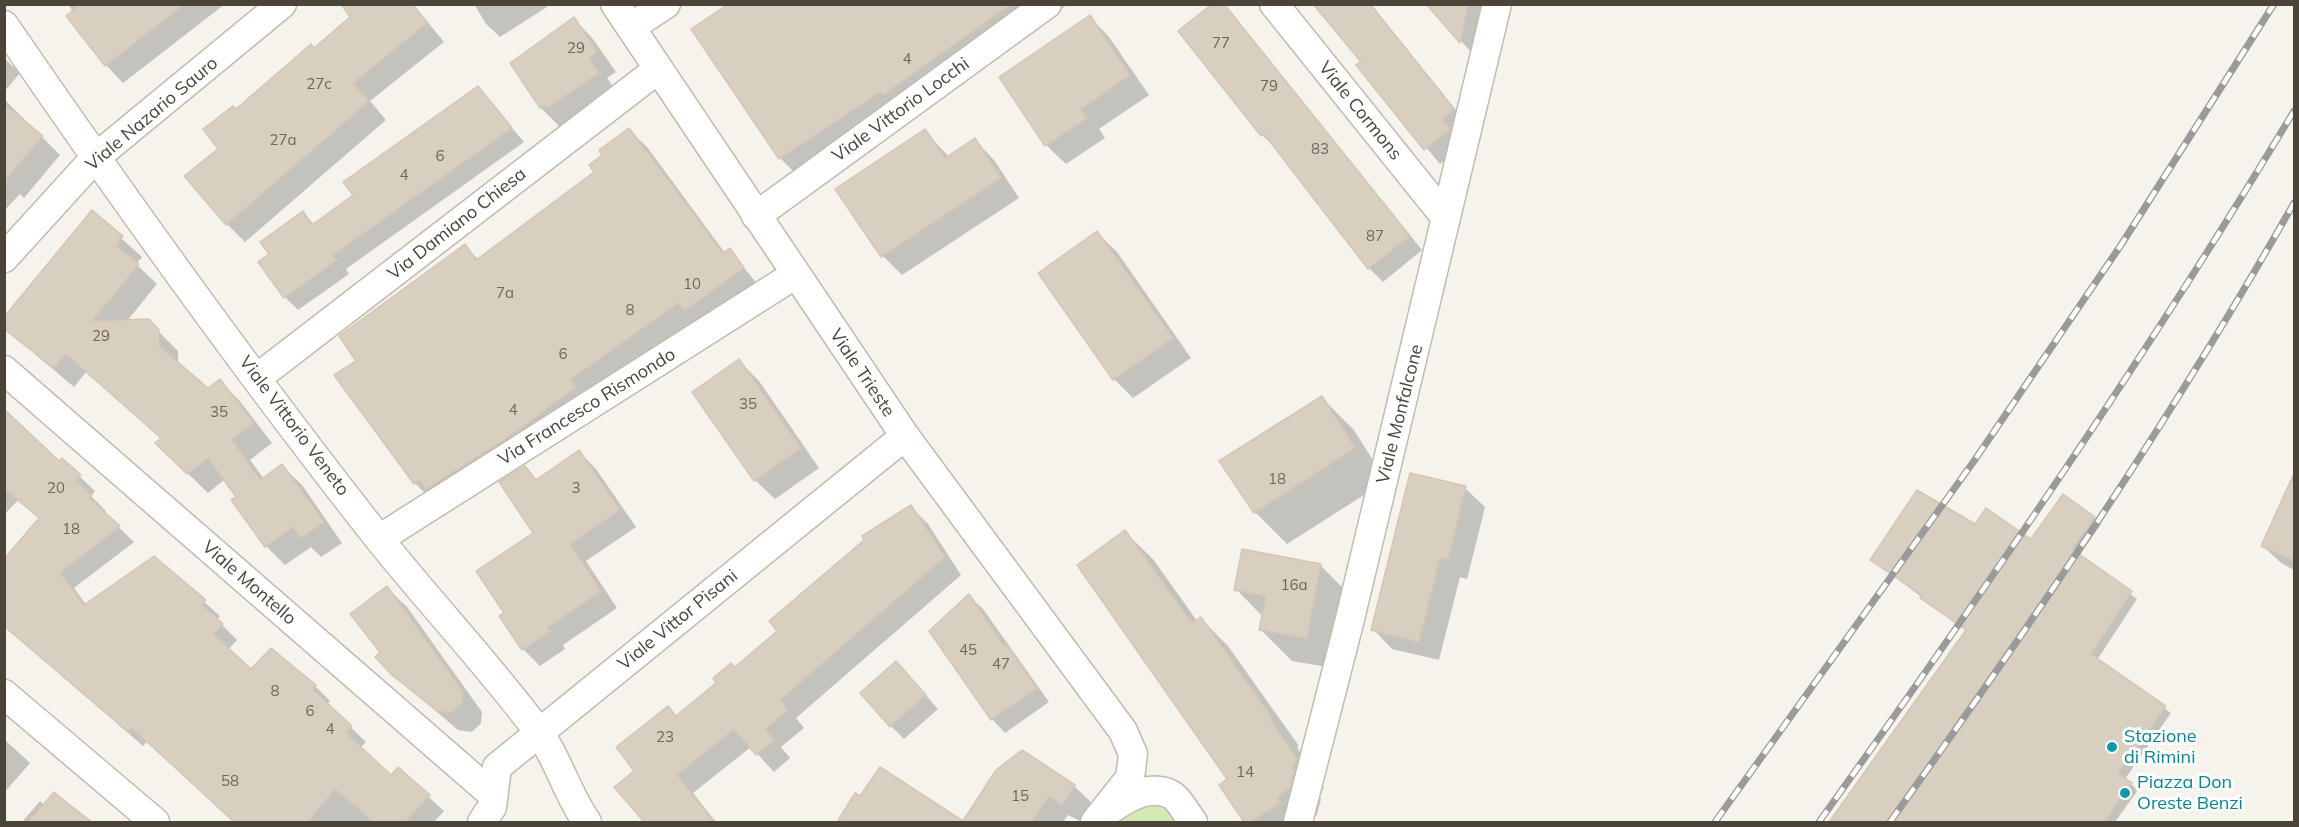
<!DOCTYPE html>
<html>
<head>
<meta charset="utf-8">
<style>
  body { margin:0 }
  #map { position:relative; width:2299px; height:827px; overflow:hidden; background:#f6f3ec; font-family:Mulish,sans-serif }
  canvas { display:block }
  .frame { position:absolute; inset:0; border:6px solid #4b4439; pointer-events:none }
</style>
</head>
<body>
<div id="map">
<canvas width="2299" height="827"></canvas>
<div class="frame"></div>
</div>
<script>
const g = document.querySelector('canvas').getContext('2d');
g.lineJoin = 'round';
function fill(path, color) { g.fillStyle = color; g.fill(path, 'evenodd'); }
function trace(path, color, width, dash) { g.strokeStyle = color; g.lineWidth = width; g.lineCap = dash ? 'butt' : 'round'; g.setLineDash(dash || []); g.stroke(path); }
function label(font, color, halo, rows, align = 'center') {
  g.font = font + ' Mulish,sans-serif'; g.lineWidth = 6; g.setLineDash([]); g.textBaseline = 'middle'; g.strokeStyle = halo; g.fillStyle = color; for (const [text, x, y, turn = 0] of rows) {
    g.save(); g.translate(x, y); g.rotate((+turn || 0) * Math.PI / 180); g.textAlign = isNaN(turn) ? turn : align; if (halo) g.strokeText(text, 0, 0); g.fillText(text, 0, 0); g.restore();
  }
}
const green = new Path2D(`
  M1156,800L1169,805L1181,822H1110Z`);
const shadow = new Path2D(`
  M68,4H225L123,83L106,65L68,16L73,12Z
  M356,4H413L444,42L370,101L386,120L245,242L227,224L220,149L236,111L353,17Z
  M474,4H545L547,7L500,37L486,24Z
  M730,4H1066L1067,5L907,118L804,182L780,158L693,30Z
  M1223,4L1422,250L1383,282L1369,268L1276,148L1262,135Z
  M1313,4H1371L1468,125L1464,145L1440,164L1358,66L1363,62Z
  M1428,4H1485L1475,56L1462,42Z
  M1090,17L1109,37L1149,95L1099,129L1105,138L1066,164L1046,145Z
  M574,19L593,39L616,72L607,78L617,93L560,127L541,108L512,64Z
  M4,58L20,73L4,92Z
  M478,88L524,142L346,269L349,274L298,310L285,297L271,255L303,213L315,225L355,195Z
  M4,99L60,155L24,198L20,194L4,211Z
  M629,130L647,147L725,253L729,250L760,287L702,327L695,320L587,398L432,501L415,483L358,361L465,246L479,260L596,173Z
  M925,131L949,157L975,140L994,160L1019,198L902,275L883,256Z
  M92,212L142,257L136,264L157,284L127,321H148L178,351V364L208,390L219,381L239,400L272,443L250,460L264,479L282,466L302,485L342,543L321,557L311,547L285,565L266,546L225,479L208,493L176,462L162,439L86,372L74,387L4,328Z
  M1097,233L1117,252L1191,358L1133,398L1114,379Z
  M739,361L759,381L819,468L775,499L755,480Z
  M1322,398L1354,430L1386,481L1287,544L1255,512Z
  M4,411L59,463L62,460L95,491L91,496L106,511L104,513L134,542L74,588L87,606L153,557L220,616L217,620L237,640L228,650L251,671L315,686L330,701L327,704L366,742L360,748L391,777L398,769L444,811L434,822H234L147,741L143,746L4,625L40,519L18,500L4,515Z
  M579,452L596,469L636,527L586,561L617,608L563,645L565,649L540,666L523,649L506,613L535,533L525,467L538,481Z
  M2294,487V570L2281,563L2263,546Z
  M1465,488L1485,507L1467,579L1460,577L1439,660L1392,649L1373,629Z
  M911,507L928,524L961,575L796,718L804,728L781,747L790,758L774,772L751,747L693,793L716,822H648L616,787L637,771L668,708L677,717L735,669L779,631Z
  M2094,518L2101,524L2079,556L2137,599L2097,660L2171,713L2125,779L2138,790L2115,822H1831L1967,631L1872,560L1976,526L2031,541Z
  M1125,532L1153,559L1197,621L1201,619L1228,646L1299,746L1297,747L1324,788L1319,796L1321,799L1317,815L1307,822H1246L1221,785L1229,779Z
  M1321,566L1353,598L1339,669L1292,661L1260,629L1263,617L1236,589Z
  M387,588L407,607L482,712L481,723L472,732L458,730L393,674L382,653Z
  M969,596L983,609L1049,702L1005,733L992,719L931,631Z
  M909,676L938,709L904,739L891,726Z
  M4,739L30,763L4,793Z
  M997,771L1074,786L1094,805L1082,822L1068,815L1063,822H964Z
  M55,794L93,822H22L40,801L45,806Z
  M861,799L936,805L953,822H844L841,819Z`);
const building = new Path2D(`
  M81,4H185L105,66L66,16Z
  M341,4H412L427,23L353,83L369,101L226,225L184,176L218,149L203,129L233,106L236,109L311,44L314,48L350,17Z
  M728,4H1011L883,95L880,92L779,159L691,29Z
  M1212,4H1224L1410,236L1368,269L1264,134L1261,136L1178,31Z
  M1313,4H1370L1454,109L1442,119L1450,130L1424,150L1356,65L1361,62Z
  M1426,4H1468L1460,43Z
  M1090,15L1130,75L1081,109L1087,118L1045,146L999,77Z
  M574,17L597,52L589,58L599,73L547,108L545,105L540,108L510,63Z
  M478,86L512,128L333,255L337,260L284,298L258,262L269,254L260,242L303,211L312,225L353,195L343,182Z
  M4,104L43,136L4,181Z
  M629,128L723,253L730,248L744,268L684,311L678,303L570,380L576,387L507,438L426,489L419,480L414,484L334,375L356,361L339,336L465,244L476,260L594,172L589,165L602,155L599,150Z
  M925,129L945,158L975,138L1001,178L881,257L835,189Z
  M92,210L123,236L116,246L139,264L92,321L149,319L159,330V346L208,388L220,379L254,423L232,440L260,480L282,464L324,522L301,538L293,527L265,547L231,500L236,497L208,458L187,474L155,443L161,438L66,354L54,368L4,329V317Z
  M1097,231L1173,338L1113,380L1038,273Z
  M739,359L801,448L754,481L692,392Z
  M1322,396L1355,448L1254,513L1219,461Z
  M4,409L59,461L62,458L81,475L76,481L92,495L89,498L120,526L60,573L84,605L154,556L206,600L202,605L223,624L213,634L251,669L271,648L316,685L312,689L352,726L346,733L391,775L398,767L430,795L405,822H374L335,789L307,822H234L131,727L128,732L4,626V559L39,518L4,488Z
  M579,450L620,510L570,544L601,591L547,628L550,631L522,650L499,616L504,613L476,571L533,533L499,482L525,466L536,480Z
  M2295,471V561L2261,546Z
  M1410,473L1466,486L1448,560L1440,558L1419,642L1371,630Z
  M1917,490L1975,524L1986,508L2031,539L2063,494L2095,517L2072,549L2132,591L2091,654L2166,706L2118,773L2132,783L2104,822H1829L1966,630L1920,598L1922,595L1870,560Z
  M911,505L945,557L780,700L788,710L765,729L774,740L756,755L734,729L677,775L714,822H644L614,787L634,771L616,747L668,706L676,716L716,683L713,678L731,663L735,667L777,631L769,621L864,540L862,536Z
  M1125,530L1192,623L1201,617L1272,718L1270,719L1297,759L1292,767L1294,771L1290,788L1277,797L1281,802L1251,822H1244L1219,785L1227,779L1077,565Z
  M1242,549L1321,564L1307,638L1259,630L1266,596L1234,590Z
  M387,586L463,692L462,703L452,713L437,711L392,675L375,657L380,652L350,614Z
  M969,594L1004,646L1006,644L1037,688L991,720L929,631Z
  M896,661L926,695L890,727L860,693Z
  M1022,750L1075,785L1062,805L1049,796L1031,822H837L855,793L860,796L880,767L963,821L996,770Z
  M54,792L91,822H28Z`);
const street = new Path2D(`
  M615,4L905,436L1123,731L1133,754L1130,778L1095,822
  M1274,4L1446,218
  M4,25C124,200 248,373 379,539C431,604 488,664 538,731C558,758 567,794 587,822
  M631,27L666,4
  M756,216L1047,4
  M4,258L95,158L282,4
  M4,370L493,795
  M257,378L657,70
  M379,539L796,274
  M4,694L155,822
  M1109,810C1128,798 1150,783 1172,795C1180,800 1187,815 1193,822
  M482,822L492,807L497,767L905,436
  M1298,822L1349,623L1497,4`);
const rail = new Path2D(`
  M1715,822L1974,461L2121,245L2274,4
  M1819,822C1985,590 2147,356 2294,111
  M1890,822C2033,622 2173,417 2294,203`);
const markers = [
  [2112,747,6,"#0f9aa8"],
  [2125,793,6,"#0f9aa8"]
];
const numberNames = [
  ["77",1221,43],
  ["29",576,48],
  ["4",907,59],
  ["27c",319,84],
  ["79",1269,86],
  ["27a",283,140],
  ["83",1320,149],
  ["6",440,156],
  ["4",404,175],
  ["87",1375,236],
  ["10",692,284],
  ["7a",505,293],
  ["8",630,310],
  ["29",101,336],
  ["6",563,354],
  ["35",748,404],
  ["4",513,410],
  ["35",219,412],
  ["18",1277,479],
  ["20",56,488],
  ["3",576,488],
  ["18",71,529],
  ["16a",1294,585],
  ["45",968,650],
  ["47",1001,664],
  ["8",275,691],
  ["6",310,711],
  ["4",330,729],
  ["23",665,737],
  ["14",1245,772],
  ["58",230,781],
  ["15",1020,796]
];
const streetNames = [
  ["Viale Vittorio Locchi",901,110,-36],
  ["Viale Cormons",1360,111,51],
  ["Viale Nazario Sauro",152,114,-40],
  ["Via Damiano Chiesa",457,224,-38],
  ["Viale Trieste",862,373,56],
  ["Via Francesco Rismondo",587,407,-32],
  ["Viale Monfalcone",1400,414,-76],
  ["Viale Vittorio Veneto",294,426,53],
  ["Viale Montello",249,583,41],
  ["Viale Vittor Pisani",678,620,-39]
];
const cultureNames = [
  ["Stazione",2124,737],
  ["di Rimini",2124,758],
  ["Piazza Don",2137,783],
  ["Oreste Benzi",2137,804]
];
fill(green, '#d2eab5');
fill(shadow, '#0003');
fill(building, '#d8cfc1');
trace(building, '#d3c7b4', 1.5);
trace(street, '#c2bbae', 31);
trace(street, '#fff', 28);
trace(rail, '#9a9a9a', 7);
trace(rail, '#fff', 4.5, [14]);
for (const [x, y, r, color] of markers) { const dot = new Path2D(); dot.arc(x, y, r, 0, 2 * Math.PI); g.fillStyle = color; g.fill(dot); trace(dot, '#fff', 2); }
label('15px', '#6e675b', null, numberNames);
label('18px', '#4b4439', '#fff', streetNames);
label('18px', '#0d838f', '#fff', cultureNames, 'left');
</script>
</body>
</html>
